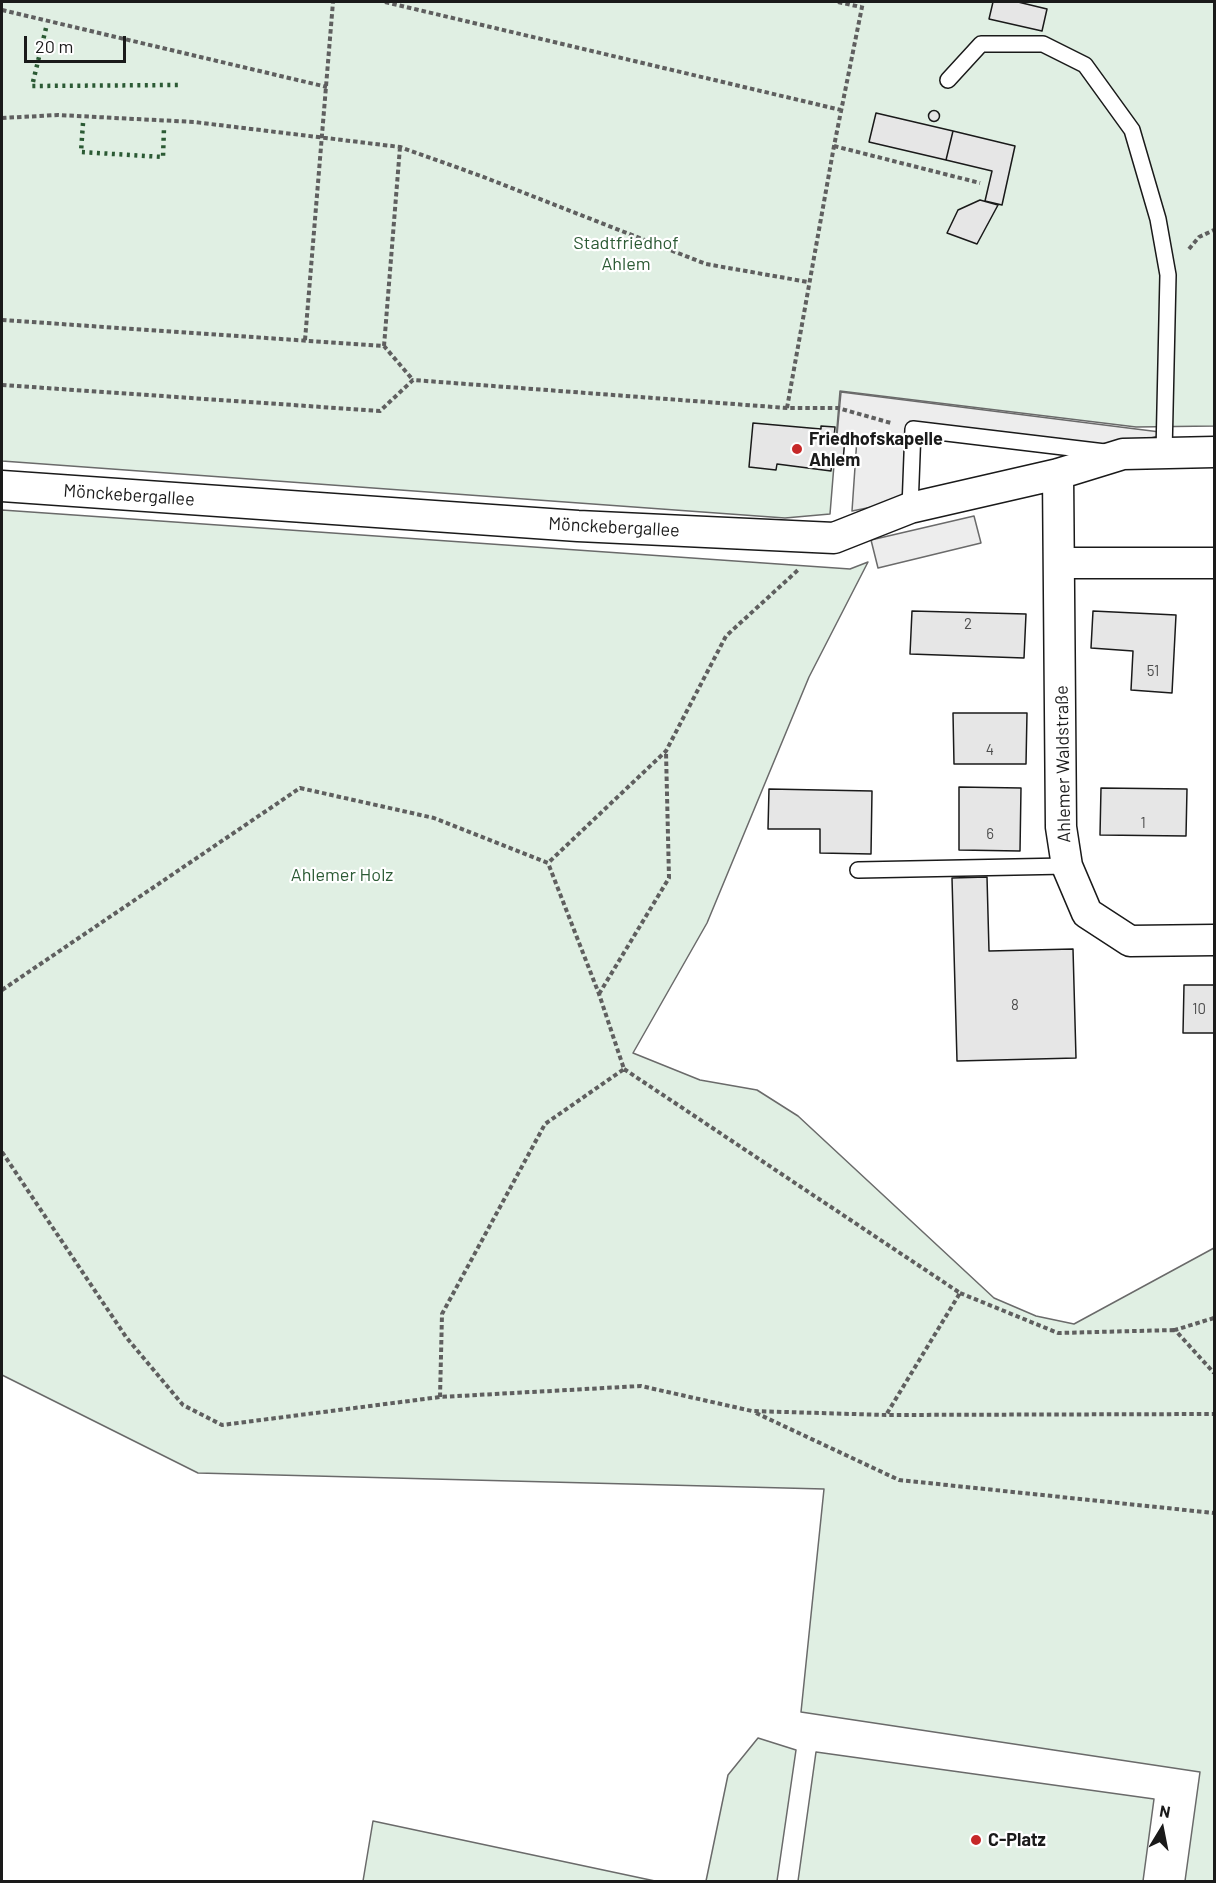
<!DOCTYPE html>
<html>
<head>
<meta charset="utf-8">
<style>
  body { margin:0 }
  #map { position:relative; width:1216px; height:1883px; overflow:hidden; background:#fff; font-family:Barlow,sans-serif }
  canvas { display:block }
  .frame { position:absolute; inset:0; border:3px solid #1a1a1a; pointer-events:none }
  .north { position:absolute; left:1132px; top:1799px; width:60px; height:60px; -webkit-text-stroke:4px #fff; paint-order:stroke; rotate:10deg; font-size:16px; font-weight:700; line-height:24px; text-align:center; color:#1a1a1a }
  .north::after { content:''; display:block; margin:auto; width:21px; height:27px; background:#1a1a1a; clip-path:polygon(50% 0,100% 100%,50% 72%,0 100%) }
  .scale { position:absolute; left:24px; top:36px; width:102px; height:27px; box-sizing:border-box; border:3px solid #1a1a1a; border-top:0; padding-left:8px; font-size:18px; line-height:21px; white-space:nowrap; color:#1a1a1a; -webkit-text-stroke:4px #fff; paint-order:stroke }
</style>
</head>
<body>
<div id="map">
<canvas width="1216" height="1883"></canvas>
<div class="frame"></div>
<div class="north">N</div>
<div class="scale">20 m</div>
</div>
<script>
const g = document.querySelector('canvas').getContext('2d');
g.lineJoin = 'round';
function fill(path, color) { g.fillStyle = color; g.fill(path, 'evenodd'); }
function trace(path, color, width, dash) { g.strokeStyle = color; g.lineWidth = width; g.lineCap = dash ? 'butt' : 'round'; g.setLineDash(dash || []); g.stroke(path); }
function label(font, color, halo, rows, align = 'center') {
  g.font = font + ' Barlow,sans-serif'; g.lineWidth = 4.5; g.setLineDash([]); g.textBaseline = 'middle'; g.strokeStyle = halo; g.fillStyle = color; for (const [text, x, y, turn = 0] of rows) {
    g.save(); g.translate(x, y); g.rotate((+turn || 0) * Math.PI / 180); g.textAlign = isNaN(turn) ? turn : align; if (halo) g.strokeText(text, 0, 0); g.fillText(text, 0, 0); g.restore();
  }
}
const green = new Path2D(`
  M2,2H1214V426L1136,427L840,391L830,514L785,518L2,461Z
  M2,510L850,569L868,562L809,677L707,923L633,1053L700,1080L757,1090L798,1116L994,1298L1036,1316L1074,1324L1214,1248V1881H1185L1200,1772L801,1712L824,1489L198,1473L2,1375Z
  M758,1738L796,1750L777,1881H706L728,1775Z
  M816,1752L1154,1799L1143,1881H798Z
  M373,1821L655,1881H363Z`);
const parking = new Path2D(`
  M841,392L1168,433L1117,448L911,422L907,500L852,511L857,438L837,435Z
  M974,516L981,543L878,568L871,540Z`);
const building = new Path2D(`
  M993,2H1018L1047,9L1042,31L989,19Z
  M928.5 116a5.5 5.5 0 1 1 11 0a5.5 5.5 0 1 1-11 0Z
  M876,113L953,131L946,160L869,142Z
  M953,131L1015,146L1002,205L985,201L992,171L946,160Z
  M980,200L998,205L977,244L947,233L958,210Z
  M753,423L821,429V426L835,427L834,437L845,438L843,461L832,460L831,471L777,464L776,470L749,467Z
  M912,611L1026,614L1024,658L910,654Z
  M1093,611L1176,615L1172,693L1131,690L1133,651L1091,648Z
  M953,713H1027L1026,764H954Z
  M959,787L1021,788L1020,851L959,850Z
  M1101,788L1187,789L1186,836L1100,835Z
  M769,789L872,791L871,854L820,853V829H768Z
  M987,877L989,951L1073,949L1076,1058L957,1061L952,878Z
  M1184,985H1214V1033H1183Z`);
const path = new Path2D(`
  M385,2L841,110
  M838,2L861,7
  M2,10L327,87
  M2,118L58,115L194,122L400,147L481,176L706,264L808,282
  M834,146L980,183
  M1189,249L1199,237L1214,230
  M2,320L384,346L413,380
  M305,340L333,2
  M384,346L400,147
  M2,385L380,411L413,380L787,408H838L891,423
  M787,408L834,146L863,2
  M2,990L300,788L434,818L548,863L666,751L726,636L798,570
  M599,994L669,878L666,752
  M624,1069L960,1293L886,1415
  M2,1152L126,1337L183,1405L222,1425L440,1397L641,1386L752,1411L886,1415L1214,1414
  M960,1293L1058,1333L1175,1330
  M1214,1318L1175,1330L1214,1373
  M440,1397L442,1314L545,1124L624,1069L599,994L548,863
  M756,1413L899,1480L1214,1513`);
const service = new Path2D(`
  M948,80L981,44H1043L1085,65L1132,130L1158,219L1168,275L1164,453
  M910,508L913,429L1105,452
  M858,870L1067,866`);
const minor = new Path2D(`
  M1058,474L1061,827L1067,866L1087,913L1130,941L1214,940
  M2,486L578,526L834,538L910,508L1058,474L1123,454L1214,452
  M1060,563H1214`);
const hedge = new Path2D(`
  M46,28L32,86L178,85
  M83,123L81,152L163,157L164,128`);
const markers = [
  [797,449,6,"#c62828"],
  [976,1840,6,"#c62828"]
];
const numberNames = [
  ["2",968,624],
  ["51",1153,671],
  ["4",990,750],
  ["1",1143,823],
  ["6",990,834],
  ["8",1015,1005],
  ["10",1199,1009]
];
const parkNames = [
  ["Stadtfriedhof",626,243],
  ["Ahlem",626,264],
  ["Ahlemer Holz",342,875]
];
const poiNames = [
  ["Friedhofskapelle",809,439],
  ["Ahlem",809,460],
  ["C-Platz",988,1840]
];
const streetNames = [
  ["Mönckebergallee",129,495,4],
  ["Mönckebergallee",614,527,3],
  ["Ahlemer Waldstraße",1063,764,-91]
];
fill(green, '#e0efe3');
trace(green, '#6a6a6a', 1.5);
fill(parking, '#ededed');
trace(parking, '#6a6a6a', 1.5);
fill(building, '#e6e6e6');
trace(building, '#1a1a1a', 1.5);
trace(service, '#1a1a1a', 18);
trace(minor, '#1a1a1a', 33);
trace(path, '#5f5f5f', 4, [4.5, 3]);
trace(service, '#fff', 15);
trace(minor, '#fff', 30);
trace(hedge, '#2b5a34', 4.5, [3, 4.5]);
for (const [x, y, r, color] of markers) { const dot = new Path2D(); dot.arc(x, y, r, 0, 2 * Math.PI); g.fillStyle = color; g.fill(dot); trace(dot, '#fff', 2); }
label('15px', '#4d4d4d', null, numberNames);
label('18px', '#2b5a34', '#fff', parkNames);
label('bold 18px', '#1a1a1a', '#fff', poiNames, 'left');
label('18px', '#1a1a1a', '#fff', streetNames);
</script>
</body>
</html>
